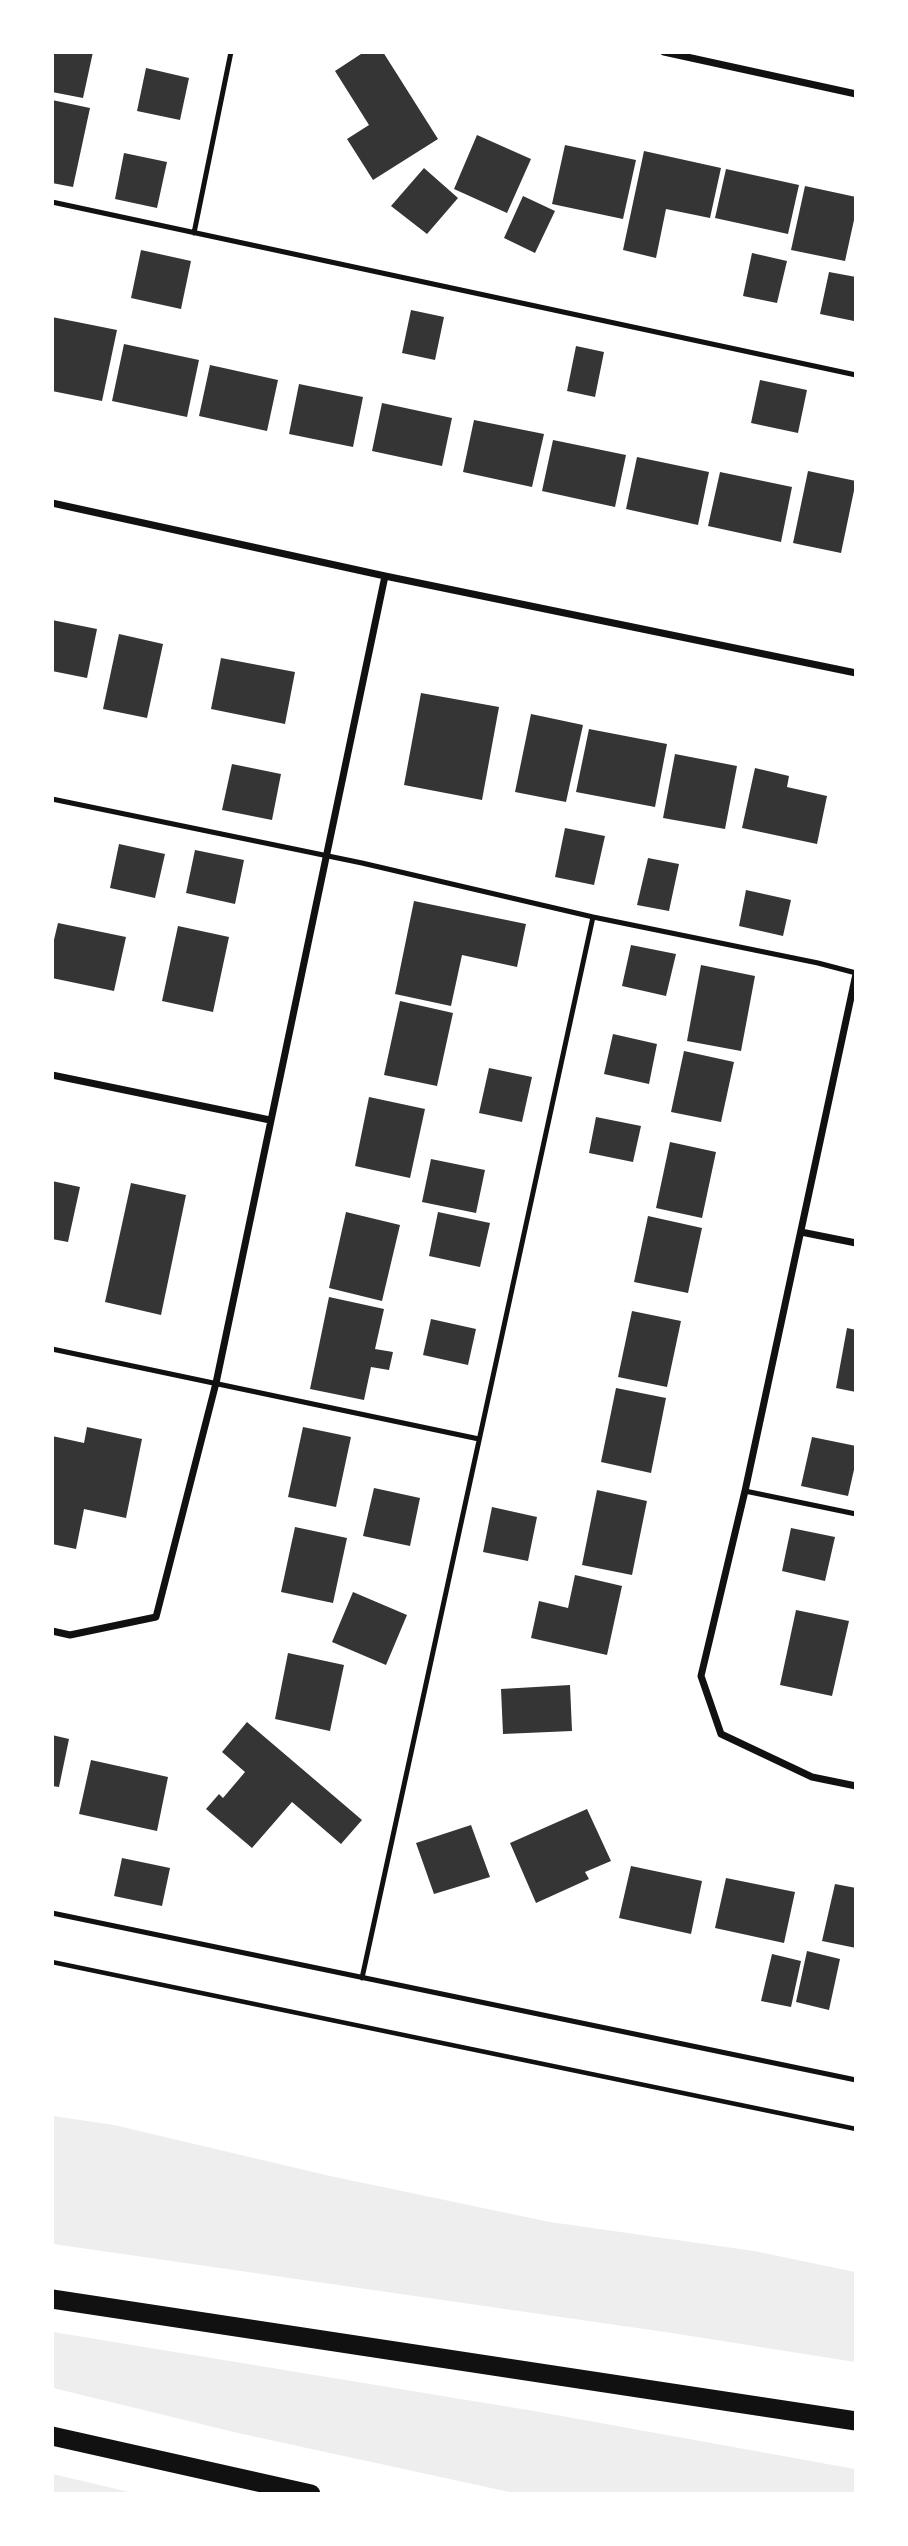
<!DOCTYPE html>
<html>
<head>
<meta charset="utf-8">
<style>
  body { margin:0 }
  #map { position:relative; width:908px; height:2546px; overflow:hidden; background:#fff; font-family:"Source Sans 3",sans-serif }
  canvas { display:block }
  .frame { position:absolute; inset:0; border:54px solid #fff; pointer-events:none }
</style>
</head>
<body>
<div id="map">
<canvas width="908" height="2546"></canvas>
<div class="frame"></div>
</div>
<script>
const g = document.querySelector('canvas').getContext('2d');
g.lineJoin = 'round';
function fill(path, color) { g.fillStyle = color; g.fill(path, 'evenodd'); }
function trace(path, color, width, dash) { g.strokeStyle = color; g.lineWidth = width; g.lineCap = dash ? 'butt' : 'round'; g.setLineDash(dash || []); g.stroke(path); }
const green = new Path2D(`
  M53,2116L114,2125L330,2176L550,2222L754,2251L855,2272V2362L672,2333L53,2244Z
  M53,2332L534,2411L855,2469V2493H514L238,2433L53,2388Z
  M53,2474L133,2493H53Z`);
const building = new Path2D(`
  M52,52H93L83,98L52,92Z
  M364,52H383L438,139L373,180L347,139L369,125L335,71Z
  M146,68L189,78L180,120L137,111Z
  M52,100L90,108L73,187L52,183Z
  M477,135L531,159L507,213L454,189Z
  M565,145L636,160L623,219L552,204Z
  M644,151L721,168L710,218L666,209L656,258L623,250Z
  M124,153L167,162L157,208L115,199Z
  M424,168L458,198L427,234L391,206Z
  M726,169L799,185L788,234L715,218Z
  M805,186L856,197V211L845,261L791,250Z
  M523,196L555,211L535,253L504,238Z
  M141,250L191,261L181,309L131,298Z
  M752,253L787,261L777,303L743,296Z
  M829,272L856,277L854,321L820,314Z
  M411,310L444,317L435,360L402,353Z
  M52,317L117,330L102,401L52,391Z
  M124,344L199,360L187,417L112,401Z
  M576,346L604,352L595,397L567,391Z
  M210,365L278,380L267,431L199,416Z
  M760,380L807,390L798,433L751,423Z
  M299,384L363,397L353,447L289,434Z
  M382,403L452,418L442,466L372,451Z
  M474,420L544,434L532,487L463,472Z
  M553,440L626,455L615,507L542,491Z
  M637,457L709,472L698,525L626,509Z
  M808,471L856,481L841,553L793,543Z
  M720,472L792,487L781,542L708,526Z
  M52,620L97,629L87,678L52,671Z
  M119,634L163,644L147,718L103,709Z
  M221,658L295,672L285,724L211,709Z
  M421,693L499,707L482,800L404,785Z
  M531,714L583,725L566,802L515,792Z
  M589,729L667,744L655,807L576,792Z
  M675,754L737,766L725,829L663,818Z
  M232,764L281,774L272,820L222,810Z
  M755,768L789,776L787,787L827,796L817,844L742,828Z
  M565,828L605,836L594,885L555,877Z
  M119,844L165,854L155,898L110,888Z
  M195,850L244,860L235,904L186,893Z
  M648,858L679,864L669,911L637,905Z
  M746,890L791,900L783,936L739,926Z
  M414,901L526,924L517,967L462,955L451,1006L395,994Z
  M58,923L126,937L114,991L52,978V948Z
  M178,926L229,937L213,1012L162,1001Z
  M631,945L676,954L666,996L622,986Z
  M701,965L755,976L741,1051L687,1041Z
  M400,1001L453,1013L437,1086L384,1075Z
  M613,1034L657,1044L649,1084L604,1074Z
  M684,1051L734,1062L721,1122L671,1112Z
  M489,1068L532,1077L522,1122L479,1113Z
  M369,1097L425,1109L410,1178L355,1166Z
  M596,1117L641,1126L633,1162L589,1153Z
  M670,1142L716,1152L702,1218L656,1208Z
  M431,1159L485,1170L476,1213L422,1202Z
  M52,1181L80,1187L68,1242L52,1239Z
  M131,1183L186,1195L161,1315L105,1302Z
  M346,1212L400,1225L382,1301L329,1288Z
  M438,1212L490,1223L480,1267L429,1256Z
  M648,1216L702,1228L688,1293L634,1282Z
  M329,1297L384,1309L375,1349L393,1352L389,1370L371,1367L364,1400L310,1389Z
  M632,1311L681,1321L667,1387L618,1377Z
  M431,1319L476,1329L468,1365L423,1355Z
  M847,1328L856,1330V1392L836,1388Z
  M616,1388L666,1398L651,1473L601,1462Z
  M87,1427L142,1439L126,1518L84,1509L76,1549L52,1544V1436L84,1443Z
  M303,1427L351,1437L336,1507L288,1497Z
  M812,1437L856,1446V1461L848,1496L801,1486Z
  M374,1488L420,1498L410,1546L363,1536Z
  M597,1490L647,1501L632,1575L582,1565Z
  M492,1507L537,1517L528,1561L483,1552Z
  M295,1527L347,1538L333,1603L281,1592Z
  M791,1528L835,1537L825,1581L782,1571Z
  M575,1575L622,1586L607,1655L531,1638L539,1601L568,1608Z
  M353,1592L407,1615L386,1665L332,1642Z
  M796,1610L849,1621L832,1696L780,1685Z
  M288,1653L344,1665L330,1731L275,1719Z
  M570,1685L572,1731L503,1734L501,1689Z
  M247,1722L362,1820L341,1844L292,1802L252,1848L206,1809L219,1794L223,1798L245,1772L222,1752Z
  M52,1735L69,1739L59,1787L52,1786Z
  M91,1760L168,1777L157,1831L79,1814Z
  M587,1809L611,1861L585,1872L589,1879L536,1903L510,1843Z
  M471,1825L490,1877L434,1894L416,1843Z
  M122,1858L170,1868L162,1906L114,1896Z
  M631,1866L702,1881L691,1934L619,1918Z
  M726,1878L795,1892L784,1943L715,1928Z
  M835,1884L856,1888V1948L822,1941Z
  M807,1951L840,1959L829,2010L796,2002Z
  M772,1954L801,1961L791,2007L761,2001Z`);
const path = new Path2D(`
  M52,1962L856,2129`);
const service = new Path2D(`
  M52,202L856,375
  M194,233L231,52
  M52,799L362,863L593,917L818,963L856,973
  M52,1349L479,1439
  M745,1491L856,1514
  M52,1913L856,2080
  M362,1978L593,917`);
const minor = new Path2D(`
  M664,52L856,94
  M52,503L385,576L856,673
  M856,974L745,1491L701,1676L721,1734L812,1777L856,1786
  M52,1075L270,1120
  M801,1232L856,1243
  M52,1631L70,1635L156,1617L216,1383L385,576`);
const trunk = new Path2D(`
  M52,2299L856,2421
  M52,2436L311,2494`);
fill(green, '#eee');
fill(building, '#353535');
trace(path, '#111', 4.5);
trace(service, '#111', 5);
trace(minor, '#111', 7);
trace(trunk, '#111', 19);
</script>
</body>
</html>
